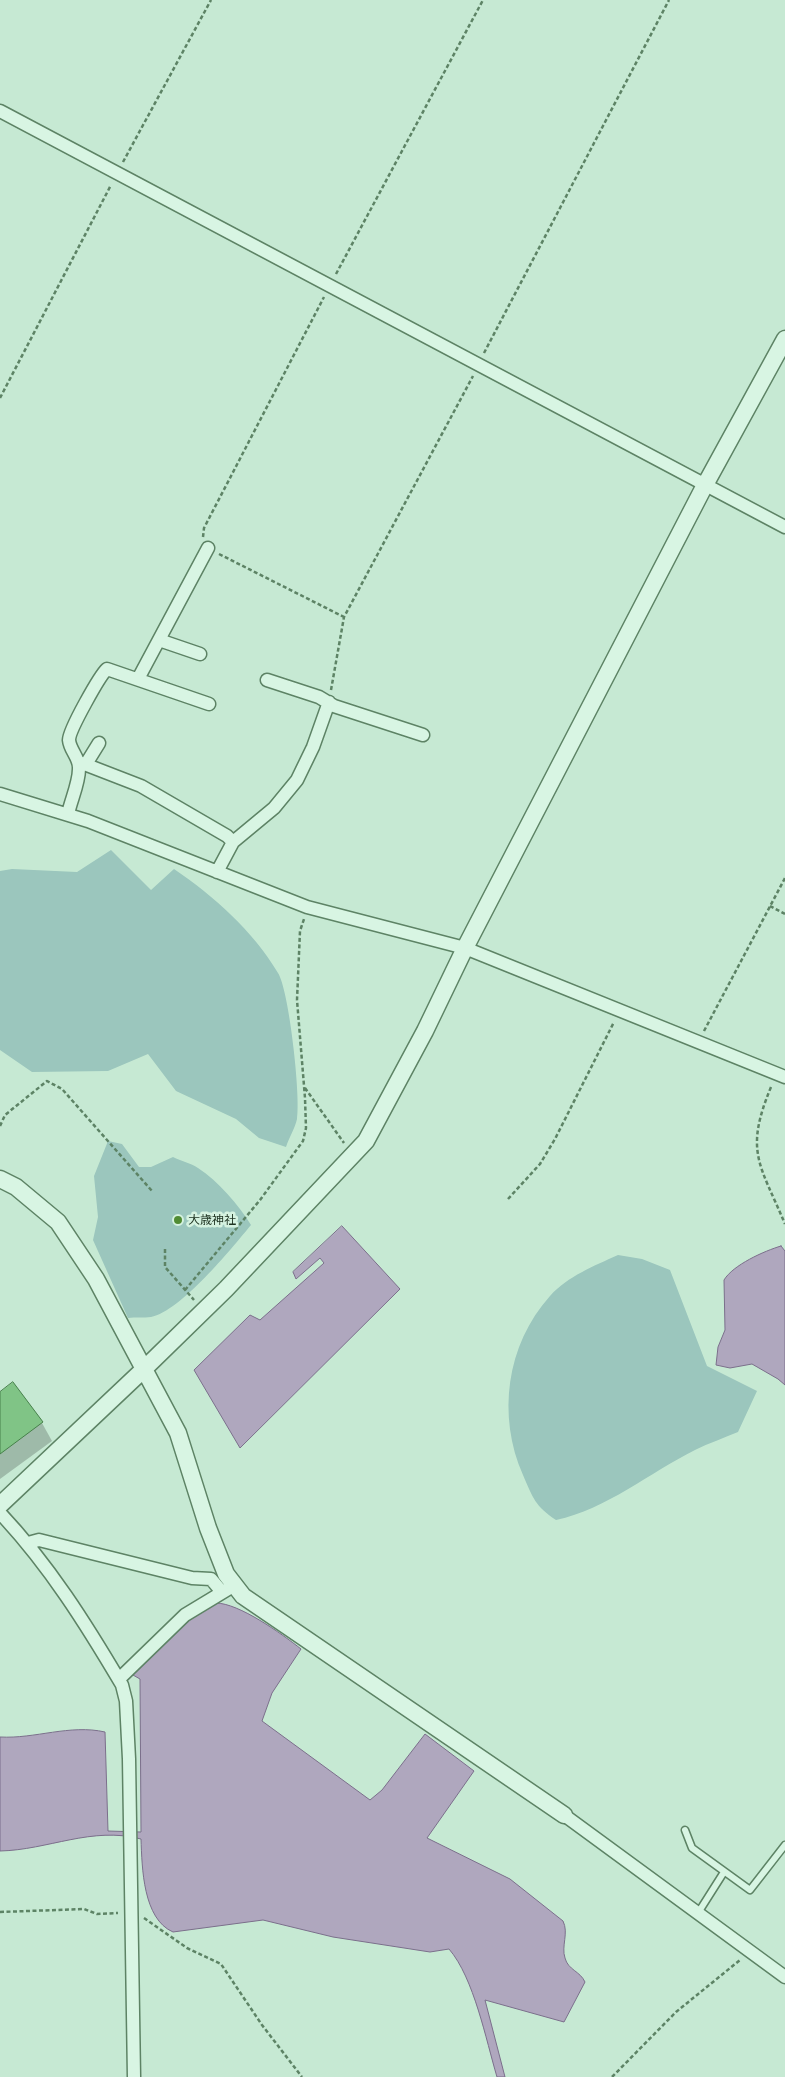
<!DOCTYPE html>
<html>
<head>
<meta charset="utf-8">
<style>
  body { margin:0 }
  canvas { display:block; background:#c6e9d3 }
</style>
</head>
<body>
<canvas width="785" height="2077"></canvas>
<script>
const g = document.querySelector('canvas').getContext('2d');
g.lineJoin = 'round';
function fill(path, color) { g.fillStyle = color; g.fill(path, 'evenodd'); }
function trace(path, color, width, dash) { g.strokeStyle = color; g.lineWidth = width; g.lineCap = dash ? 'butt' : 'round'; g.setLineDash(dash || []); g.stroke(path); }
function label(font, color, halo, rows, align = 'center') {
  g.font = font + ' "Crimson Pro","Noto Sans JP",serif'; g.lineWidth = 5; g.setLineDash([]); g.textBaseline = 'middle'; g.strokeStyle = halo; g.fillStyle = color; for (const [text, x, y, turn = 0] of rows) {
    g.save(); g.translate(x, y); g.rotate((+turn || 0) * Math.PI / 180); g.textAlign = isNaN(turn) ? turn : align; if (halo) g.strokeText(text, 0, 0); g.fillText(text, 0, 0); g.restore();
  }
}
const green = new Path2D(`
  M111,850L151,890L174,869C214,896 253,931 278,973C289,990 301,1097 297,1119C295,1128 289,1138 286,1147L259,1138L236,1119L176,1091L148,1054L108,1071L32,1072L0,1050V871L12,869L77,872Z
  M108,1141L122,1144L139,1167H151L173,1157C181,1161 191,1163 198,1168C219,1182 238,1204 251,1225C231,1249 181,1311 151,1317C144,1318 135,1317 128,1318L93,1240L98,1217L94,1176Z
  M618,1255L642,1259L670,1270L707,1366L757,1391L738,1432C724,1438 709,1443 695,1450C649,1473 607,1509 556,1520C535,1506 533,1498 523,1475C497,1416 506,1345 550,1296C568,1276 594,1266 618,1255Z`);
const water = new Path2D(`
  M342,1226L400,1289L240,1448L194,1370L250,1315L260,1320L324,1263L320,1258L296,1279L293,1272Z
  M781,1246L785,1251V1385L778,1379L752,1364L730,1368L716,1365L718,1347L725,1330L724,1280C733,1265 764,1251 781,1246Z
  M216,1603C239,1603 282,1634 301,1649L272,1693L262,1721L370,1800L382,1790L425,1734L474,1771L427,1838L510,1879L563,1921C569,1933 561,1946 565,1958C568,1970 580,1971 585,1982L564,2022L485,2000L505,2077H497C486,2040 474,1978 449,1949L430,1952L333,1937L263,1920L173,1932C143,1919 142,1868 141,1839C92,1826 48,1850 0,1851V1737C35,1739 70,1724 105,1732L108,1831L141,1832L140,1679L133,1675C156,1647 184,1621 216,1603Z`);
const shadow = new Path2D(`
  M0,1394L42,1423L52,1441L0,1479Z`);
const building = new Path2D(`
  M13,1382L43,1422L0,1454V1392Z`);
const path = new Path2D(`
  M123,162L211,0
  M336,274L483,0
  M484,353L669,0
  M0,398L111,185
  M203,537L204,528L324,297
  M219,554L344,617
  M331,690L344,617L473,376
  M770,906L785,914
  M704,1031L785,878
  M771,1087C744,1152 760,1164 785,1224
  M305,1088L344,1143
  M0,1126L5,1115L47,1081L62,1089L152,1191
  M508,1199L540,1164L555,1139L614,1022
  M165,1249V1267L194,1300
  M185,1290L260,1200L303,1141L306,1128L305,1098L297,1000L300,931L304,919
  M0,1912L84,1909L97,1914L118,1913
  M144,1918L187,1948L221,1964L262,2025L302,2077
  M612,2077L676,2012L740,1960`);
const service = new Path2D(`
  M685,1830L692,1848L750,1890L785,1845
  M698,1913L724,1872`);
const minor = new Path2D(`
  M0,111L785,527
  M159,640L200,654
  M138,679L208,548
  M267,680L319,697L334,706L423,735
  M79,762L141,786L227,836L233,842
  M86,764L99,743
  M0,794L88,821L307,907L465,948L785,1077
  M68,814C71,800 79,783 79,769C80,758 70,751 69,740C69,730 100,675 107,669L209,704
  M217,872L233,842L274,808L297,780L313,747L329,702
  M0,1513C49,1565 86,1624 122,1685L126,1701L129,1759L134,2077
  M28,1543L39,1540L192,1578L211,1579L222,1592
  M119,1679L185,1615L228,1589
  M564,1815L785,1977`);
const tertiary = new Path2D(`
  M0,1179L16,1187L58,1222L96,1279L178,1433L208,1528L226,1574L243,1596L564,1815
  M0,1505L143,1370L226,1289L366,1141L425,1031L465,948L705,485L785,339`);
const markers = [
  [178,1220,5,"#518c34"]
];
const poiNames = [
  ["大歳神社",188,1220]
];
fill(green, '#9bc6bd');
fill(water, '#afa7be');
trace(water, '#7b6f8b', 1);
fill(shadow, '#0003');
fill(building, '#80c486');
trace(building, '#46804a', 1);
trace(service, '#5d8365', 9);
trace(minor, '#5d8365', 15);
trace(tertiary, '#5d8365', 19);
trace(path, '#5d8365', 2.5, [4, 2.5]);
trace(service, '#d8f5e3', 6);
trace(minor, '#d8f5e3', 12);
trace(tertiary, '#d8f5e3', 16);
for (const [x, y, r, color] of markers) { const dot = new Path2D(); dot.arc(x, y, r, 0, 2 * Math.PI); g.fillStyle = color; g.fill(dot); trace(dot, '#d5f2e0', 2); }
label('12px', '#203523', '#d5f2e0', poiNames, 'left');
</script>
</body>
</html>
